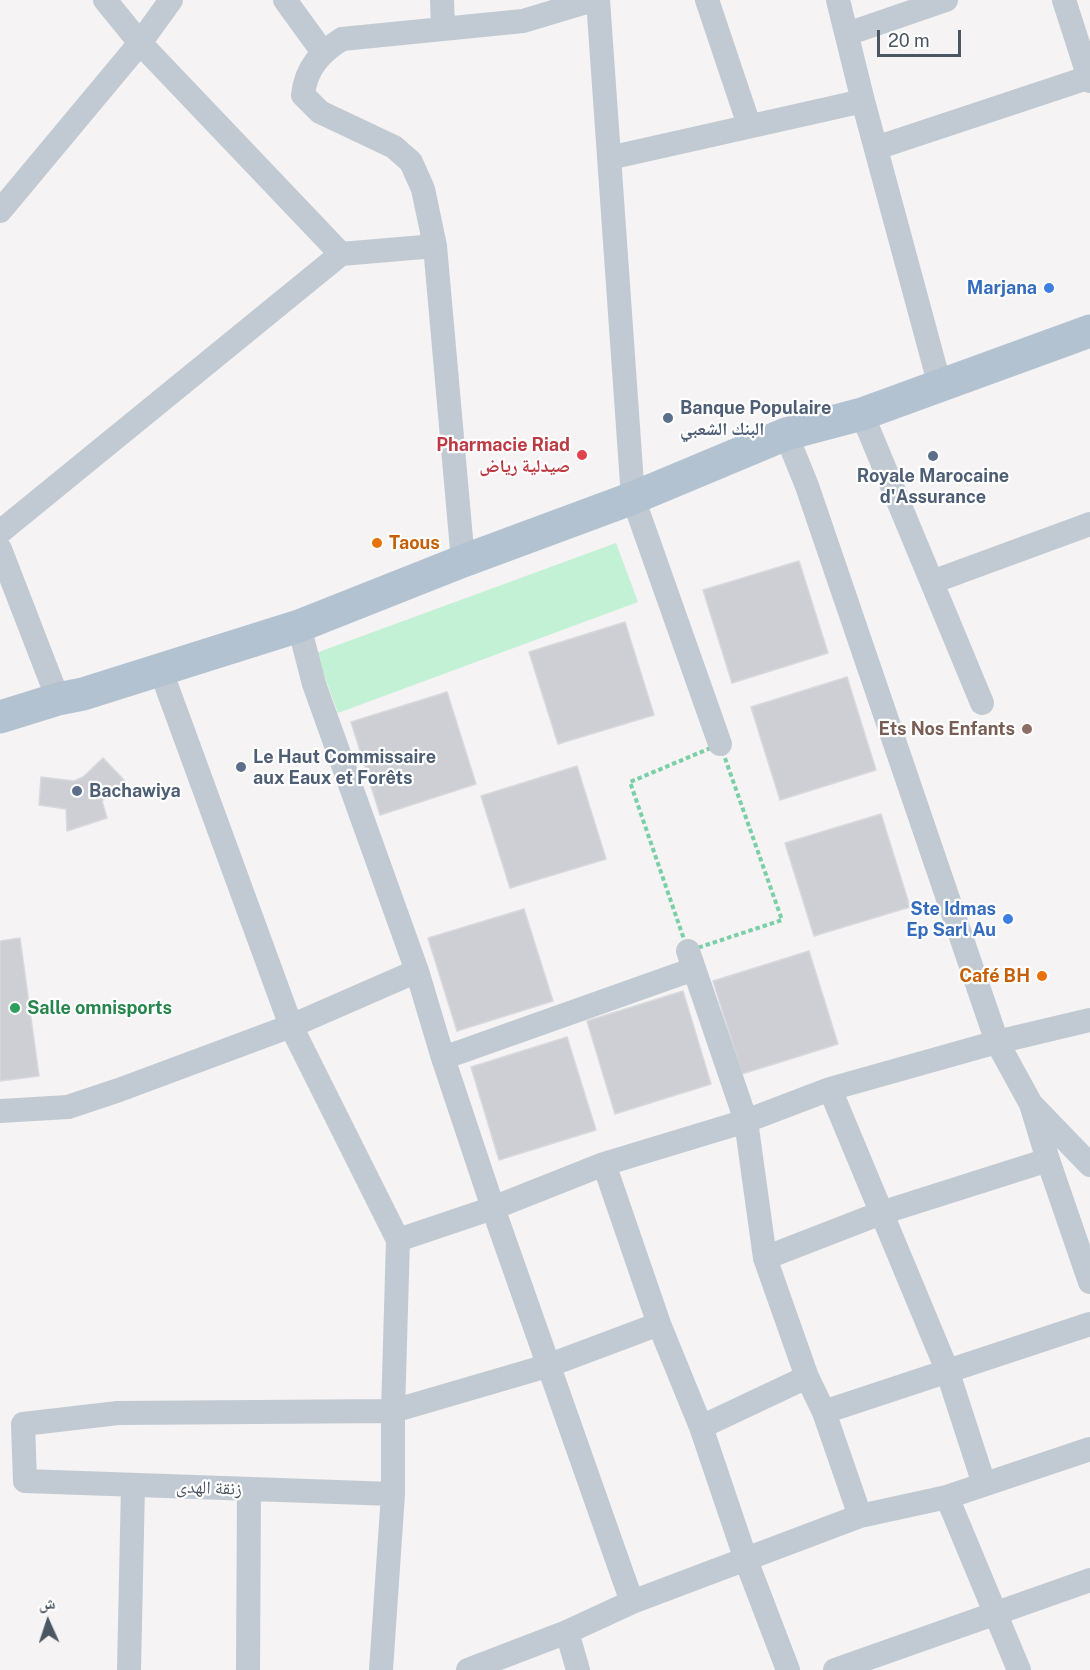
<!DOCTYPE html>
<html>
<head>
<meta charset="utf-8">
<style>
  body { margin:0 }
  #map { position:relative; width:1090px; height:1670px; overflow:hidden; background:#f5f3f3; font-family:"Public Sans","Noto Naskh Arabic",sans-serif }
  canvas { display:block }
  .north { position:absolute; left:18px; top:1592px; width:60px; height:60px; -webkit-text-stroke:4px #fff; paint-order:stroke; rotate:357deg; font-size:16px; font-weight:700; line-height:24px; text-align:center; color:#4a5661 }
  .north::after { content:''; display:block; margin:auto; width:21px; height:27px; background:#4a5661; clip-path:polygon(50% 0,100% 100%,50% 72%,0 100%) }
  .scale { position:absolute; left:877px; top:30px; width:84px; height:27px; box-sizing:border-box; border:3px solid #4a5661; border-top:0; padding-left:8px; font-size:18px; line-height:21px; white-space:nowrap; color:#4a5661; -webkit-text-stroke:4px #fff; paint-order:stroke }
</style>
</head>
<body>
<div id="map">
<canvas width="1090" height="1670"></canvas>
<div class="north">ش</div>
<div class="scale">20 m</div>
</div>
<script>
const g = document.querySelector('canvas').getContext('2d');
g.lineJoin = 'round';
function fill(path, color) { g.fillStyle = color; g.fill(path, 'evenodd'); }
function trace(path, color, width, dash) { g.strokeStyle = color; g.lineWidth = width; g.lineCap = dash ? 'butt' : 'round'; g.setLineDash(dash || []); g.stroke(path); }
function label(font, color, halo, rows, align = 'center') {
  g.font = font + ' "Public Sans","Noto Naskh Arabic",sans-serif'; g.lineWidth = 4.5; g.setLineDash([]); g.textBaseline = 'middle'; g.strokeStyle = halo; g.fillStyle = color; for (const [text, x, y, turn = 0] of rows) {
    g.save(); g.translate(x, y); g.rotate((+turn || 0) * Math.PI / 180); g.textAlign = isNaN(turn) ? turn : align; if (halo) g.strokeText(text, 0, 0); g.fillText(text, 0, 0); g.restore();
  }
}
const green = new Path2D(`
  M616,543L638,602L338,713L316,653Z`);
const building = new Path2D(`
  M799,561L828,653L732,683L703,590Z
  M625,622L654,715L558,744L529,652Z
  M847,677L876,770L780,800L751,707Z
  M447,692L476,784L380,815L351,722Z
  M103,758L125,781L102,801L107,818L67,831L66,809L39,805L41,777L74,781L83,777Z
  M577,766L606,859L510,888L481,796Z
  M881,814L910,907L814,936L785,843Z
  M524,909L553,1001L457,1031L428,938Z
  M20,938L39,1076L0,1081V941Z
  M809,951L838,1044L742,1074L713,981Z
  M683,991L711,1084L615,1114L587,1021Z
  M567,1037L596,1130L499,1160L471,1067Z`);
const path = new Path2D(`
  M720,744L782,920L688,951L630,782Z`);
const street = new Path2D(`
  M105,0L140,43L341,254
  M285,0L322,51
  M442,0L443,29
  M598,0L633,498L720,744
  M707,0L749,125
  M838,0L863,101L940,386
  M1064,0L1090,81
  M847,34L946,0
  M876,148L1090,77
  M609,158L863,101
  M0,211L140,43L171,0
  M862,414L982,703
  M786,434L807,486L997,1042L1031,1104L1048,1160L1090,1282
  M0,532L341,254L435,246
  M0,549L58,699
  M463,561L435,246L423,189L411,162L394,147L320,112L303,95C306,68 320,53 342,39L523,21L593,0
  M932,582L1090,524
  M299,626L314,684L417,971L443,1058L493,1208L632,1602
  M161,671L291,1026L398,1240L393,1411V1494L381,1670
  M688,951L746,1121L765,1258L807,1377L824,1412L860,1516
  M443,1058L694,969
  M830,1089L947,1370L984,1484
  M1033,1106L1090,1165
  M0,1111L68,1107L119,1090L291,1026L417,971
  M604,1164L659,1324L701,1427L746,1560L788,1670
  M398,1240L493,1208L604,1164L746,1121L830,1089L997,1042L1090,1020
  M765,1258L881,1213L1048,1160
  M824,1412L1090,1324
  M701,1427L807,1377
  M393,1494L25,1481L23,1424L118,1413L393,1411L547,1366L659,1324
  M947,1497L1019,1670
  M567,1632L578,1670
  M129,1670L133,1485
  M248,1670L249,1489
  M468,1670L567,1632L632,1602L860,1516L947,1497L1090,1449
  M835,1670L1090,1580`);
const primary = new Path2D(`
  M0,717L58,699L83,694L299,626L463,561L633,498L786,434L862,414L1090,331`);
const markers = [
  [1049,288,6,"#3f7fe0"],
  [668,418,6,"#5c6f8a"],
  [582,455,6,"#e0444e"],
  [933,456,6,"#5c6f8a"],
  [377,543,6,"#e8710a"],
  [1027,729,6,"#8d6e63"],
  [241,767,6,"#5c6f8a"],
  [77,791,6,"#5c6f8a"],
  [1008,919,6,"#3f7fe0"],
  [1042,976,6,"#e8710a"],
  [15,1008,6,"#2e9e5b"]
];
const shopNames = [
  ["Marjana",1037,288],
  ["Ste Idmas",996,909],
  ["Ep Sarl Au",996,930]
];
const serviceNames = [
  ["Banque Populaire",680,408],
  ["البنك الشعبي",680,429],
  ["Royale Marocaine",933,476,"center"],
  ["d'Assurance",933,497,"center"],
  ["Le Haut Commissaire",253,757],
  ["aux Eaux et Forêts",253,778],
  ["Bachawiya",89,791]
];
const healthNames = [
  ["Pharmacie Riad",570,445],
  ["صيدلية رياض",570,466]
];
const foodNames = [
  ["Taous",389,543],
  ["Café BH",1030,976,"right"]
];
const educationNames = [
  ["Ets Nos Enfants",1015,729]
];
const leisureNames = [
  ["Salle omnisports",27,1008]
];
const streetNames = [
  ["زنقة الهدى",209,1488,2]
];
fill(green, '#c3f1d5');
fill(building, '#cdcfd5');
trace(building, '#d7d9de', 1.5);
trace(path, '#7ad0a6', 4, [4.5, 3]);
trace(street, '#c1cad2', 24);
trace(primary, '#b3c2d1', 33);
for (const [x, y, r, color] of markers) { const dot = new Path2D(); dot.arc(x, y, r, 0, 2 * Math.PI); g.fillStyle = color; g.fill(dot); trace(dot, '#fff', 2); }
label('bold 18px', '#366cbe', '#fff', shopNames, 'right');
label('bold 18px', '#4e5e75', '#fff', serviceNames, 'left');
label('bold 18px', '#be3a42', '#fff', healthNames, 'right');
label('bold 18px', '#c56008', '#fff', foodNames, 'left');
label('bold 18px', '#785e54', '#fff', educationNames, 'right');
label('bold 18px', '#27864d', '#fff', leisureNames, 'left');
label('18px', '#4a5661', '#fff', streetNames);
</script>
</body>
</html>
